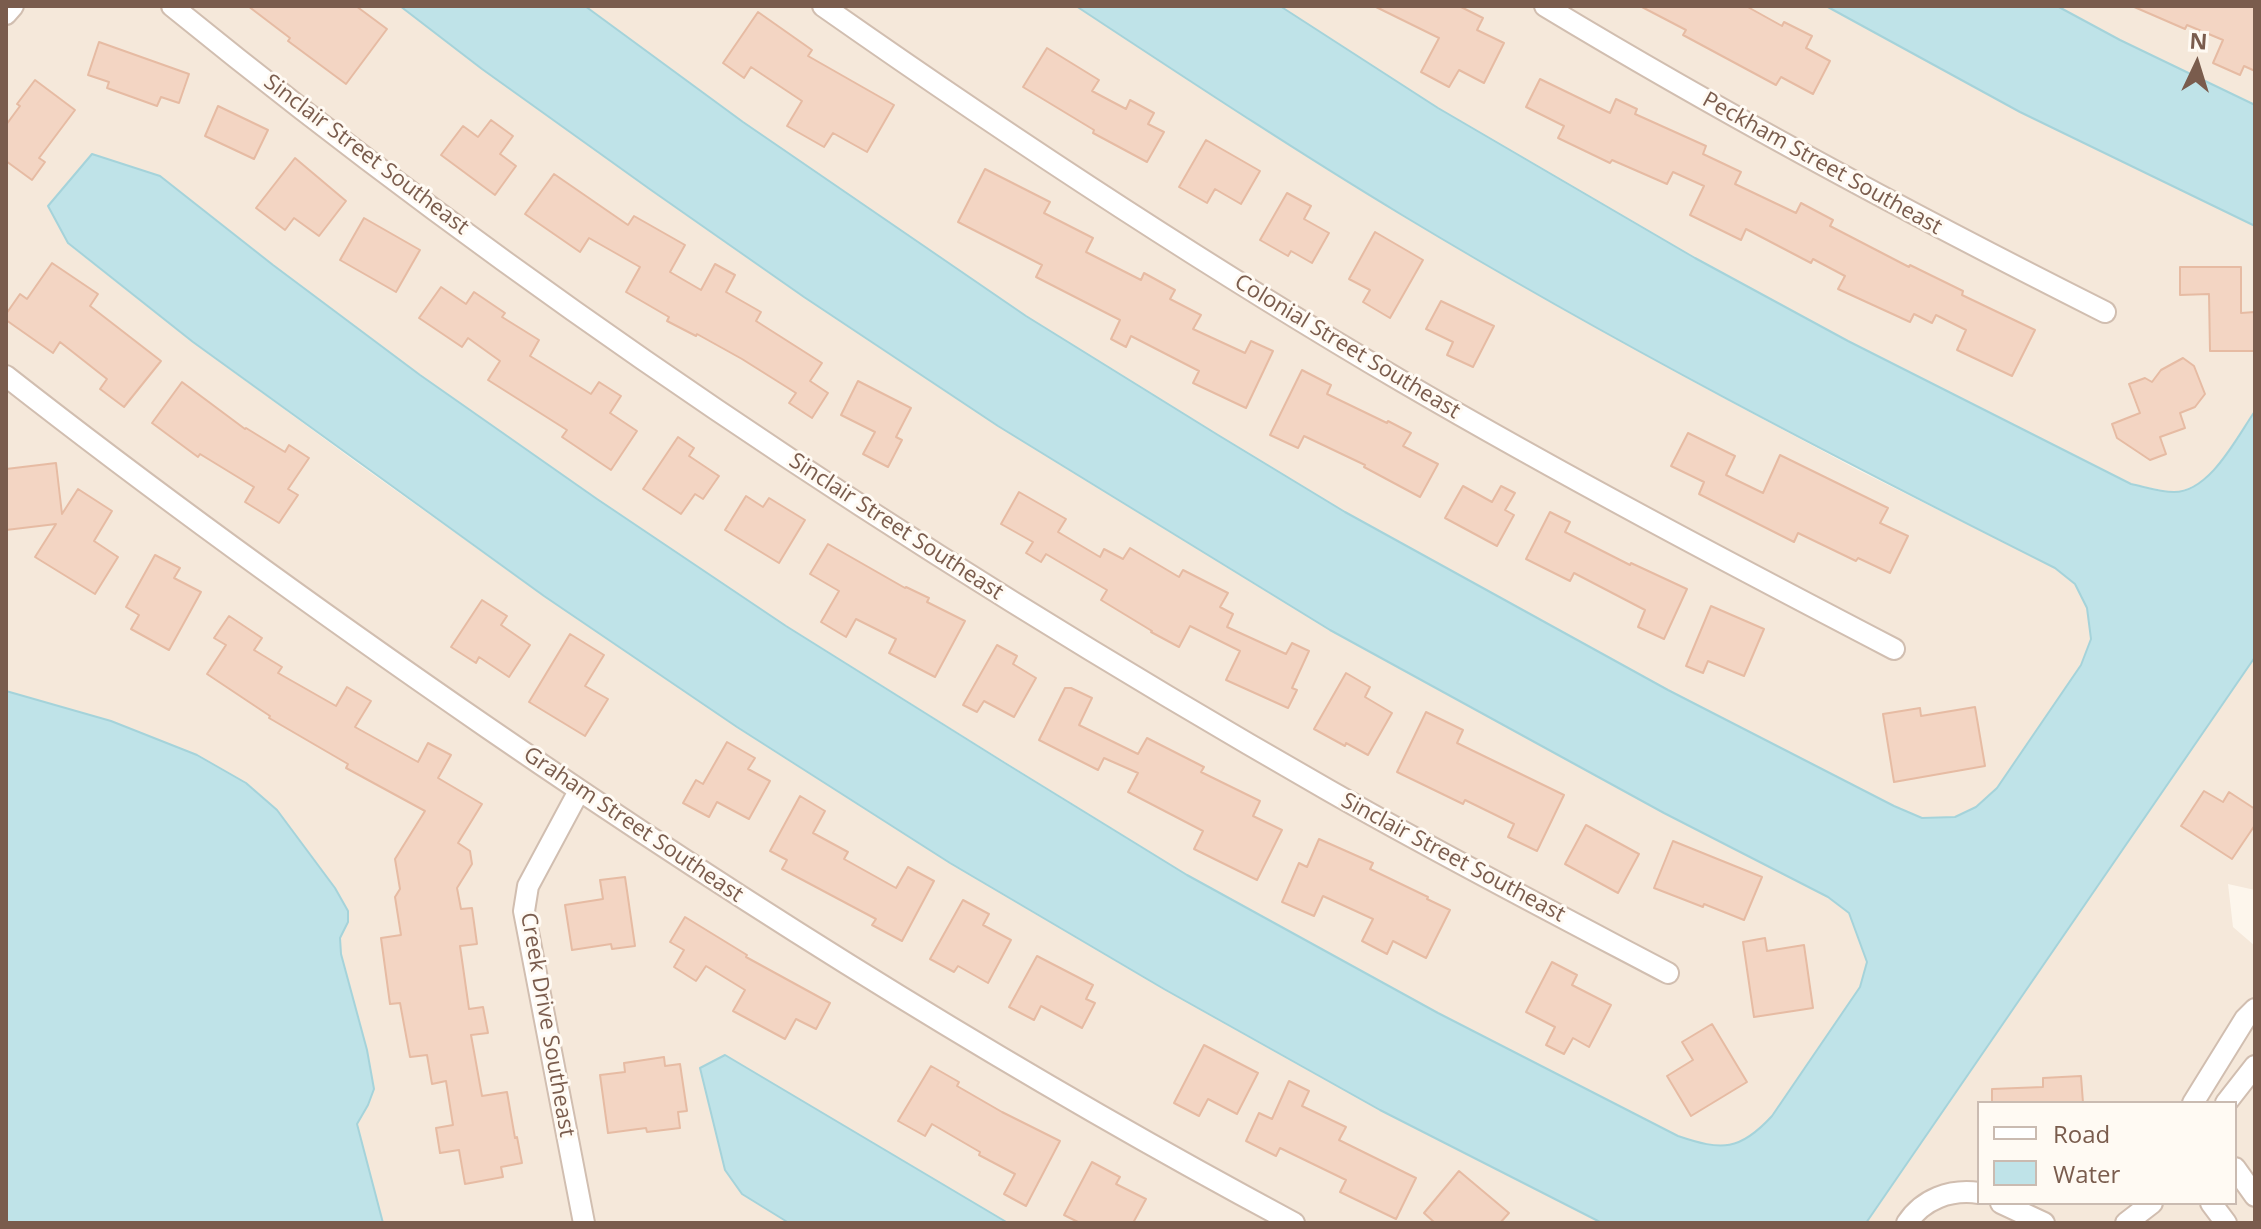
<!DOCTYPE html>
<html>
<head>
<meta charset="utf-8">
<style>
  body { margin:0 }
  #map { position:relative; width:2261px; height:1229px; overflow:hidden; background:#fdf6ec; font-family:"Open Sans",sans-serif }
  canvas { display:block }
  .frame { position:absolute; inset:0; border:8px solid #7a5c4d; pointer-events:none }
  .legend { position:absolute; left:1977px; top:1101px; width:260px; height:104px; box-sizing:border-box; background:#fffaf3; border:2px solid #cabbb1; margin:0; padding:10px 14px; list-style:none; font-size:24px; color:#7a5c4d }
  .legend li { display:flex; align-items:center; gap:16px; height:40px }
  .legend b { width:40px; border:2px solid #cabbb1 }
  .north { position:absolute; left:2157px; top:24px; width:80px; height:80px; -webkit-text-stroke:6px #fffaf3; paint-order:stroke; rotate:4deg; font-size:22px; font-weight:700; line-height:32px; text-align:center; color:#7a5c4d }
  .north::after { content:''; display:block; margin:auto; width:28px; height:36px; background:#7a5c4d; clip-path:polygon(50% 0,100% 100%,50% 72%,0 100%) }
</style>
</head>
<body>
<div id="map">
<canvas width="2261" height="1229"></canvas>
<div class="frame"></div>
<ul class="legend">
<li><b style="height:10px;background:#fff"></b>Road</li>
<li><b style="height:22px;background:#bfe3e8"></b>Water</li>
</ul>
<div class="north">N</div>
</div>
<script>
const g = document.querySelector('canvas').getContext('2d');
g.lineJoin = 'round';
function fill(path, color) { g.fillStyle = color; g.fill(path, 'evenodd'); }
function trace(path, color, width, dash) { g.strokeStyle = color; g.lineWidth = width; g.lineCap = dash ? 'butt' : 'round'; g.setLineDash(dash || []); g.stroke(path); }
function label(font, color, halo, rows, align = 'center') {
  g.font = font + ' "Open Sans",sans-serif'; g.lineWidth = 6; g.setLineDash([]); g.textBaseline = 'middle'; g.strokeStyle = halo; g.fillStyle = color; for (const [text, x, y, turn = 0] of rows) {
    g.save(); g.translate(x, y); g.rotate((+turn || 0) * Math.PI / 180); g.textAlign = isNaN(turn) ? turn : align; if (halo) g.strokeText(text, 0, 0); g.fillText(text, 0, 0); g.restore();
  }
}
const residential = new Path2D(`
  M6,6H400L482,69L651,190L804,297L998,426L1330,630L1664,813L1828,897L1849,913L1860,939L1867,961L1860,987L1772,1116L1756,1133L1736,1144L1707,1146L1678,1136L1438,1013L1187,875L786,626L597,499L420,375L273,265L160,176L68,244L193,342L360,465L544,596L737,727L950,863L1164,989L1380,1110L1602,1223H1008L945,1187L742,1194L789,1223H383L357,1123L368,1105L367,1050L341,954L340,938L348,922V911L335,888L277,810L246,783L197,755L111,721L6,691Z
  M585,6H1076L1239,113L1402,215L1568,311L1707,389L1858,470L2055,568L2075,584L2087,608L2091,639L2081,665L1997,788L1976,807L1955,817L1922,818L1894,806L1668,690L1345,512L1218,435L1026,316L743,122Z
  M1280,6H1826L2020,112L2255,226V411L2220,464L2202,482L2177,493L2131,484L1848,341L1695,258L1438,108Z
  M2057,6H2255V105L2120,40Z
  M2255,657V890L2228,884L2233,927L2255,946V1223H1866ZM1979,1103H2235V1203H1979Z`);
const water = new Path2D(`
  M400,6H585L743,122L1026,316L1218,435L1345,512L1668,690L1894,806L1922,818L1955,817L1976,807L1997,788L2081,665L2091,639L2087,608L2075,584L2055,568C1834,457 1614,343 1402,215C1291,148 1184,77 1076,6H1280L1438,108L1695,258L1848,341L2131,484C2145,487 2160,492 2174,492C2210,492 2237,437 2255,411V657L1866,1223H1602L1380,1110L1164,989L950,863L737,727L544,596L193,342L68,243L48,206L92,154L160,176L273,265L420,375L597,499L786,626L1005,763L1187,875L1438,1013L1678,1136C1722,1151 1740,1151 1772,1116L1860,987L1867,962L1849,913L1828,897L1664,813L1330,630L998,426L804,297L651,190L482,69Z
  M1826,6H2057L2120,40L2255,105V226L2020,112Z
  M6,691L111,721L197,755L246,783L277,810L335,888L348,911V922L340,938L341,954L367,1050L374,1089L368,1105L357,1124L383,1223H6Z
  M725,1055L1008,1223H789L742,1194L725,1170L700,1068Z`);
const building = new Path2D(`
  M248,6H356L387,29L346,84L288,41L290,38Z
  M1374,6H1459L1483,18L1477,30L1504,43L1484,83L1459,70L1449,87L1421,72L1439,38Z
  M1640,6H1746L1782,26L1784,22L1812,36L1806,48L1830,61L1813,94L1781,77L1776,85L1683,35L1686,30Z
  M2132,6H2255V71L2244,66L2240,75L2213,63L2223,40L2187,25L2185,29Z
  M758,12L812,50L808,56L894,105L867,152L833,133L824,147L787,126L802,101L751,67L744,78L723,63Z
  M99,42L189,74L179,103L161,97L157,106L107,88L109,82L88,75Z
  M1047,48L1099,80L1092,91L1126,109L1130,100L1154,113L1148,124L1164,132L1147,162L1093,133L1094,130L1023,87Z
  M1540,79L1610,113L1616,99L1637,109L1635,114L1706,146L1703,154L1741,172L1735,184L1796,213L1801,203L1833,220L1830,226L1909,267L1910,265L1963,291L1962,295L2035,330L2012,376L1957,350L1966,330L1936,315L1932,323L1914,314L1910,322L1838,289L1845,276L1813,259L1811,263L1746,229L1741,240L1690,215L1704,186L1673,172L1667,184L1612,160L1610,163L1558,138L1564,126L1526,107Z
  M35,80L75,110L39,158L45,162L32,180L6,161V125L20,106L17,104Z
  M218,106L268,130L254,159L205,136Z
  M491,120L513,136L500,154L516,166L495,195L441,155L463,126L478,137Z
  M1206,140L1260,171L1241,204L1215,189L1207,203L1179,187Z
  M295,158L346,201L319,236L294,218L285,230L256,208Z
  M985,169L1050,202L1044,213L1093,238L1086,252L1141,280L1144,273L1175,290L1170,299L1201,315L1193,329L1245,353L1251,341L1273,351L1246,408L1193,383L1199,371L1131,336L1126,347L1111,339L1120,320L1036,277L1042,265L958,222Z
  M554,174L628,225L634,216L685,245L670,272L701,290L715,264L735,275L726,292L761,312L756,321L822,363L810,381L828,393L812,418L789,403L796,393L742,359L697,334L696,336L667,321L669,317L626,292L640,267L589,238L580,252L525,214Z
  M1287,193L1311,206L1304,219L1329,233L1312,263L1291,251L1288,256L1260,240Z
  M364,218L420,250L396,292L340,260Z
  M1375,232L1423,260L1390,318L1363,302L1370,290L1349,279Z
  M52,263L98,294L90,306L161,361L124,407L100,389L107,379L60,342L53,353L6,320V314L20,294L27,299Z
  M2180,267H2241V313L2255,312V351H2210L2209,294L2180,295Z
  M441,287L466,304L474,292L505,313L502,317L539,340L530,356L591,394L599,382L621,396L610,413L637,431L611,470L562,437L567,430L488,380L500,361L468,338L462,347L419,318Z
  M1441,301L1494,326L1473,367L1447,355L1453,342L1426,329Z
  M2183,358L2194,366L2205,394L2195,407L2180,413L2185,428L2160,437L2166,454L2150,460L2117,438L2112,424L2140,413L2129,384L2145,378L2152,382L2161,370Z
  M1302,370L1331,385L1327,394L1387,423L1388,421L1411,433L1403,446L1438,464L1420,497L1364,467L1365,465L1304,436L1298,448L1270,435Z
  M858,381L911,408L896,437L902,440L888,467L863,454L875,432L841,415Z
  M182,382L245,429L246,428L285,452L289,445L309,458L288,489L298,495L279,523L245,502L254,487L200,454L198,457L152,423Z
  M1688,433L1735,456L1726,475L1763,493L1780,455L1888,508L1880,523L1908,536L1890,573L1858,558L1856,561L1798,533L1794,542L1699,494L1704,482L1671,466Z
  M678,437L694,448L689,456L719,476L703,499L695,494L681,514L643,489Z
  M56,463L62,514L78,489L112,511L94,541L118,557L95,594L35,557L56,524L6,530V469Z
  M1463,486L1492,502L1501,486L1515,493L1505,510L1514,515L1497,546L1445,518Z
  M1019,492L1066,519L1058,532L1100,557L1104,549L1123,559L1130,548L1179,577L1183,570L1228,593L1220,607L1233,614L1227,627L1286,654L1292,643L1309,651L1292,688L1297,690L1288,708L1226,680L1240,651L1190,626L1179,647L1151,632L1152,631L1101,600L1107,590L1046,554L1041,562L1026,553L1033,542L1001,524Z
  M746,496L763,507L769,498L805,520L779,563L725,530Z
  M1550,512L1570,522L1565,532L1630,565L1631,563L1687,589L1664,639L1638,627L1645,610L1574,573L1570,581L1526,559Z
  M828,544L905,588L906,587L929,598L927,602L965,621L935,677L889,653L896,639L856,619L846,637L821,622L839,591L810,574Z
  M155,555L180,568L174,578L201,592L169,650L131,629L139,615L126,607Z
  M482,600L507,616L501,625L530,645L509,677L479,657L476,663L451,647Z
  M1711,606L1764,629L1744,676L1708,661L1703,673L1686,666Z
  M229,616L262,638L254,650L282,667L278,673L336,706L347,687L371,701L355,727L418,762L428,743L451,755L438,778L482,804L458,843L470,851L472,864L457,888L461,909L472,908L477,944L460,946L469,1009L483,1007L488,1033L471,1035L482,1096L507,1092L515,1138L517,1137L522,1163L501,1167L503,1177L465,1184L459,1150L440,1153L436,1128L453,1125L446,1081L432,1084L427,1055L410,1057L400,1003L390,1004L381,938L401,935L395,897L400,889L395,859L425,811L346,768L348,764L269,718L270,716L207,674L226,645L214,638Z
  M570,634L604,655L585,686L608,699L585,736L529,702Z
  M997,645L1017,656L1013,664L1036,678L1014,717L984,701L977,712L963,705Z
  M1346,673L1370,687L1365,697L1392,713L1368,755L1346,743L1345,746L1314,729Z
  M1065,688H1071L1092,698L1079,725L1138,754L1147,738L1204,767L1201,772L1260,801L1253,816L1282,830L1257,880L1194,849L1203,831L1128,792L1138,773L1104,758L1098,770L1039,740Z
  M1975,707L1985,766L1894,782L1883,714L1920,708L1921,716Z
  M1426,712L1463,730L1457,743L1564,795L1537,851L1508,837L1514,824L1465,800L1463,804L1397,772Z
  M727,742L755,758L748,769L770,781L749,819L717,802L709,817L683,803L696,780L703,784Z
  M2204,791L2223,802L2229,792L2255,809V825L2232,859L2181,826Z
  M800,796L825,811L813,833L848,852L844,859L896,888L908,867L934,881L902,941L872,925L876,919L782,869L787,860L770,851Z
  M1586,825L1639,854L1618,893L1565,864Z
  M1319,839L1373,863L1370,869L1428,897L1427,899L1450,910L1426,958L1393,941L1387,954L1362,941L1373,919L1323,896L1314,916L1282,902L1299,863L1307,867Z
  M1673,841L1762,877L1744,920L1704,904L1703,907L1654,888Z
  M625,877L635,946L612,949L611,944L572,950L565,905L603,899L600,880Z
  M963,900L989,914L983,925L1011,940L988,983L958,966L954,972L930,959Z
  M685,917L747,955L746,957L830,1003L816,1029L796,1019L785,1039L733,1011L745,990L706,966L696,981L674,967L684,950L670,942Z
  M1765,938L1767,951L1804,945L1813,1008L1754,1017L1743,942Z
  M1037,956L1093,985L1086,999L1095,1003L1082,1028L1041,1006L1034,1020L1009,1007Z
  M1552,962L1577,975L1572,985L1611,1005L1589,1047L1573,1038L1564,1054L1546,1045L1555,1027L1526,1012Z
  M1712,1024L1747,1082L1691,1116L1667,1076L1693,1060L1682,1042Z
  M1204,1045L1258,1073L1237,1114L1208,1099L1199,1116L1174,1103Z
  M664,1057L665,1066L680,1064L687,1111L678,1112L680,1128L647,1132L646,1128L608,1133L600,1075L625,1072L624,1063Z
  M931,1066L959,1082L957,1086L1002,1112L1060,1141L1026,1206L1004,1194L1015,1174L979,1155L980,1152L932,1124L925,1136L898,1121Z
  M2081,1076L2083,1103H1992V1089L2043,1087V1078Z
  M1289,1081L1309,1091L1302,1106L1346,1127L1339,1140L1416,1178L1396,1219L1340,1192L1346,1180L1280,1148L1276,1156L1246,1141L1259,1113L1272,1119Z
  M1092,1162L1120,1177L1116,1184L1146,1199L1133,1223H1080L1064,1215Z
  M1459,1171L1509,1213L1500,1223H1435L1424,1213Z`);
const minor = new Path2D(`
  M172,6C533,300 924,559 1328,790C1440,854 1554,913 1668,973
  M823,6C1011,138 1204,265 1403,382C1564,476 1729,563 1894,649
  M1545,6C1727,116 1914,216 2105,312
  M6,14L13,6
  M6,376C163,499 324,615 488,728C748,907 1015,1074 1294,1223
  M579,791L528,886L524,911L584,1223
  M2193,1103L2245,1019L2255,1009
  M2226,1103L2255,1066
  M2235,1168L2255,1196
  M2001,1203L2044,1223
  M2211,1203L2226,1223
  M1907,1223C1923,1199 1950,1189 1979,1193
  M2126,1223L2152,1203`);
const streetNames = [
  ["Sinclair Street Southeast",366,155,37],
  ["Peckham Street Southeast",1822,164,29],
  ["Colonial Street Southeast",1347,347,31],
  ["Sinclair Street Southeast",896,527,33],
  ["Graham Street Southeast",633,825,34],
  ["Sinclair Street Southeast",1453,858,28],
  ["Creek Drive Southeast",547,1025,80]
];
fill(residential, '#f5e8da');
fill(water, '#bfe3e8');
trace(water, '#a5d3da', 2);
fill(building, '#f3d5c3');
trace(building, '#e6bba3', 2);
trace(minor, '#d1beb0', 24);
trace(minor, '#fff', 20);
label('22px', '#7a5c4d', '#fffaf3', streetNames);
</script>
</body>
</html>
